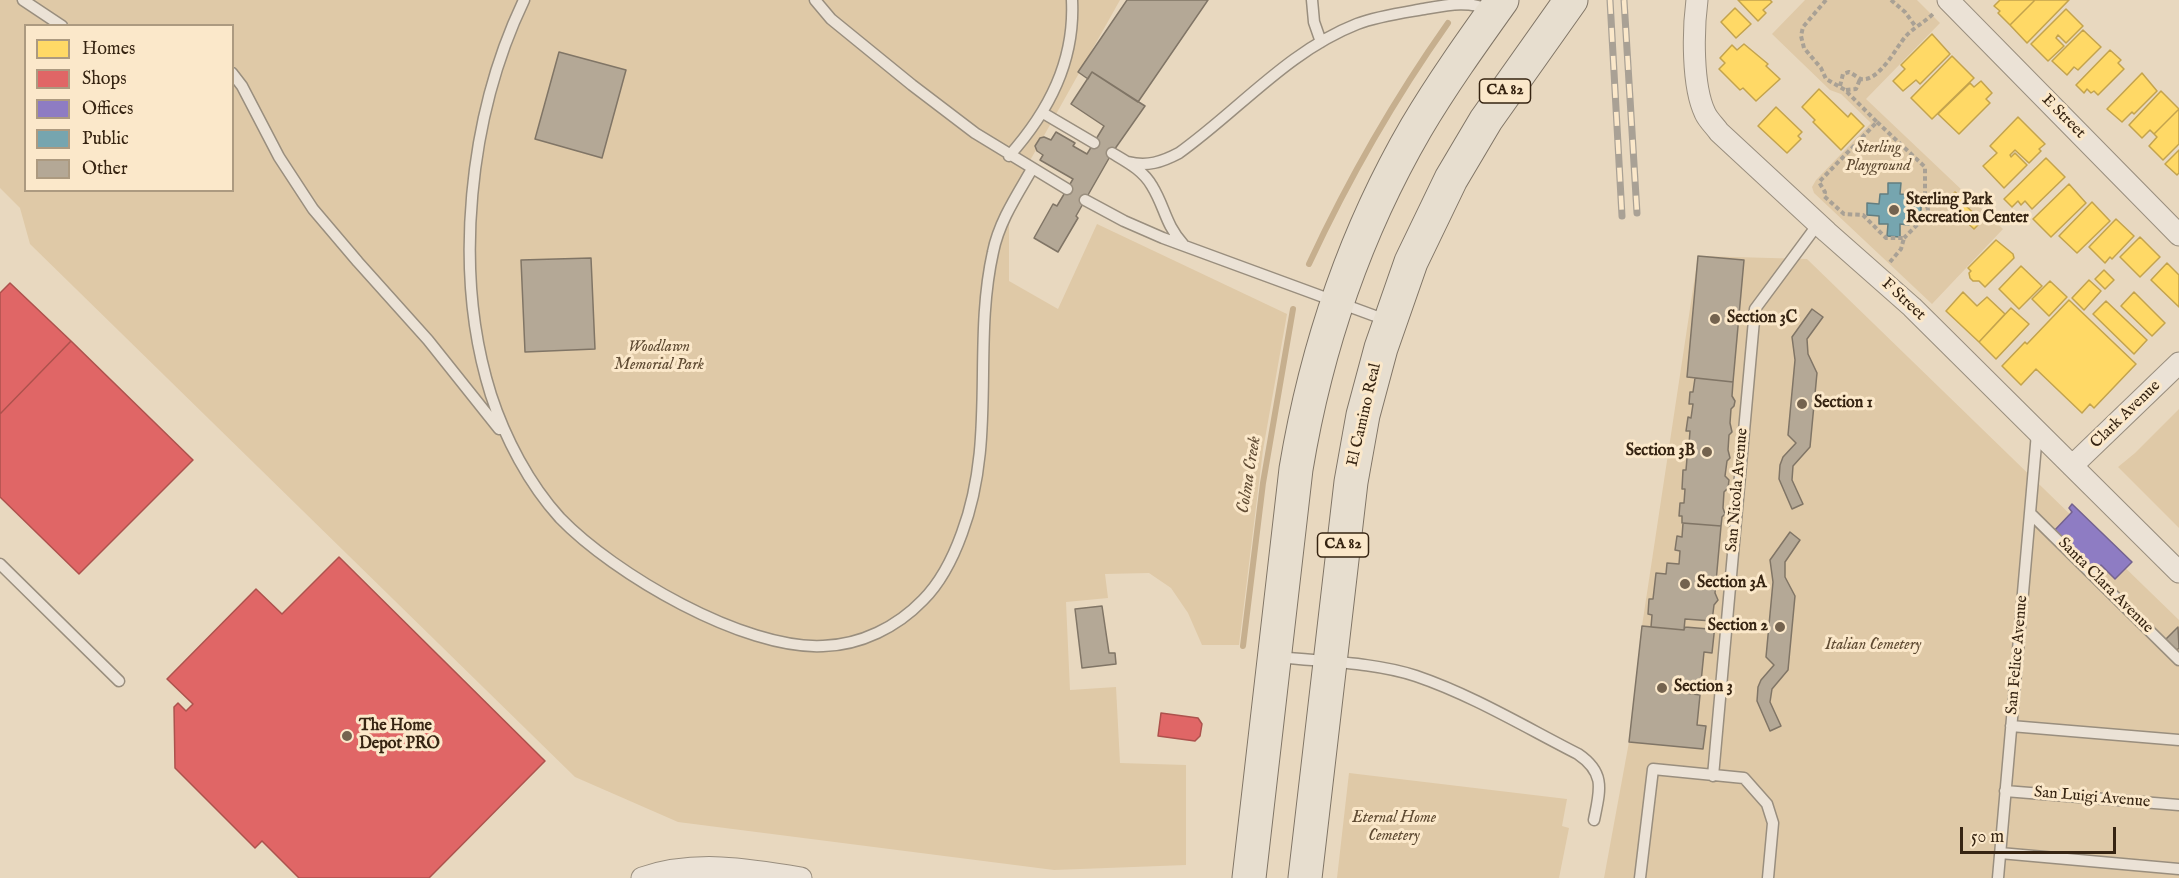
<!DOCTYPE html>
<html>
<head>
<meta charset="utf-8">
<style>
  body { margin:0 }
  #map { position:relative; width:2179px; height:878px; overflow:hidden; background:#e8d8bf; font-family:"IM FELL English",serif }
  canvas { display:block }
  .legend { position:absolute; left:24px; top:24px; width:210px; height:168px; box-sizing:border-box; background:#fbe8ca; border:2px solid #ac9a80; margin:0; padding:8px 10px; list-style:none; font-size:18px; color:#362412 }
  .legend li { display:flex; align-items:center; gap:12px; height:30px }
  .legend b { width:30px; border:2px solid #ac9a80 }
  .scale { position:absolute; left:1960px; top:827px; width:156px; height:27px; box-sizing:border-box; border:3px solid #362412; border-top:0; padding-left:8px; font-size:18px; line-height:21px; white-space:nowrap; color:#362412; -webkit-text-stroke:4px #fbe8ca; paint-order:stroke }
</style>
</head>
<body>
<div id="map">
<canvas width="2179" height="878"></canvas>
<ul class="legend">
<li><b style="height:16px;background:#ffd966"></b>Homes</li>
<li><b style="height:16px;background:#e06666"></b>Shops</li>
<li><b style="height:16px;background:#8e7cc3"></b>Offices</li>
<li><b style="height:16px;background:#76a5af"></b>Public</li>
<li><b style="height:16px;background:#b4a896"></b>Other</li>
</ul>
<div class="scale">50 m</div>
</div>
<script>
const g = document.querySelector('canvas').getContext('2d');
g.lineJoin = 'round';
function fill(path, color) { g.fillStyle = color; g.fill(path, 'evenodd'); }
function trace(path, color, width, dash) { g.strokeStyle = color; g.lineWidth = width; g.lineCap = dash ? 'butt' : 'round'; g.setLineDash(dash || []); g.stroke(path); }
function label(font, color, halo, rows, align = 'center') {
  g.font = font + ' "IM FELL English",serif'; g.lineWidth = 6; g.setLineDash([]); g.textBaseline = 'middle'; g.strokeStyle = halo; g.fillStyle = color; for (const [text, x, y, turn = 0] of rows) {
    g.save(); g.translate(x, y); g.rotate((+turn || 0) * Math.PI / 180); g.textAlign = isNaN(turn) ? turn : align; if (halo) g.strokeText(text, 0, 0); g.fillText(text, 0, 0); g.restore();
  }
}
const green = new Path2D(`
  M0,0H1120L1009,198V281L1058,309L1097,224L1287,314L1263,450L1239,645H1202L1188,613L1171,588L1149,573L1105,574L1108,598L1066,602L1070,690L1116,687L1120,763L1186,765V865L1054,870L678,822L575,777L30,244L20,208L0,188ZM26,26H232V190H26Z
  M1805,0H1917L1940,23L1866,99L2003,229L1932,304L1814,193L1812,187L1816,180L1871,123L1841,94L1830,90L1772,34Z
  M1698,256L1807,259L2179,620V878H1604L1629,742L1642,626Z
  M2179,409V528L2118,467L2135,453Z
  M1349,773L1567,799L1562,826L1569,828L1559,878H1337Z`);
const homes = new Path2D(`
  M1738,0H1770L1772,2L1763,10L1766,13L1758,21Z
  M2000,0H2035L2010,25L1998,13L2000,11L1994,6Z
  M2035,0H2069L2027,43L2010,25Z
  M1735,8L1751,24L1736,38L1721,22Z
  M2066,9L2083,26L2066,43L2058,35L2056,38L2064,46L2048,61L2031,44Z
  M2083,30L2101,47L2078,70L2074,67L2067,75L2052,61Z
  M1932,34L1950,54L1920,84L1916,80L1903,91L1893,81L1905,69L1901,65Z
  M1744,44L1768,64L1766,66L1780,79L1756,101L1743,88L1740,90L1719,69L1725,63L1720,58L1732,45L1737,50Z
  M2110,50L2121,60L2118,63L2124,69L2098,95L2094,91L2091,93L2087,89L2084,93L2076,85Z
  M1952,56L1974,78L1932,119L1911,98Z
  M2142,73L2157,91L2134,114L2132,112L2122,122L2107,109Z
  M1981,81L1992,93L1986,99L1990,103L1959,134L1938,114L1970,83L1974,87Z
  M1819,89L1848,117L1851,113L1864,126L1841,150L1813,122L1815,120L1802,107Z
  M2161,91L2179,109L2154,134L2150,130L2142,138L2129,125Z
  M1776,107L1802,132L1798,136L1801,139L1787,153L1758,126Z
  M2179,109V144L2163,160L2149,146L2157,137L2154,134Z
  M2018,117L2045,144L2039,149L2041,151L2029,163L2015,150L2010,155L2011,157L2015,153L2027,165L2004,188L1983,166L1997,153L1990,146Z
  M2179,150V173L2177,175L2165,164Z
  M2046,158L2065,177L2032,209L2025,201L2021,205L2018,201L2012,207L2004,199Z
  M2069,184L2086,203L2051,237L2033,219Z
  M1955,192L1966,202L1964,204L1982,221L1974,229L1956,212L1960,208L1949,197Z
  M2092,202L2110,221L2077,253L2059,236Z
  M2116,219L2134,236L2112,259L2110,257L2105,263L2089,247Z
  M2140,237L2160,257L2140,277L2120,257Z
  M1996,240L2013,254L2014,258L1985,287L1979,281H1973L1970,278L1969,273L1971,271L1968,268Z
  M2167,263L2179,275V307L2151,280Z
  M2021,266L2042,286L2019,309L1999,289Z
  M2104,270L2114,280L2105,289L2095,279Z
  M2089,280L2101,291L2084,310L2072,298Z
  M2050,281L2067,297L2049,316L2032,299Z
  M1963,292L1977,306L1987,297L2005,314L1979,342L1946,311Z
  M2134,292L2165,323L2152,336L2121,306Z
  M2069,300L2136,364L2094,408L2090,404L2082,413L2036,369L2021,385L2002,366L2025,342L2027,344Z
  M2106,301L2147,340L2134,354L2093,314Z
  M2011,308L2029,324L1996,359L1979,342Z`);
const shops = new Path2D(`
  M10,283L71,341L0,414V293Z
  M71,341L193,460L79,574L0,497V414Z
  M339,557L545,761L429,878H299L262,841L255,848L175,768L174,707L178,703L186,711L193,704L167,679L256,589L282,614Z
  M1161,713L1198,718L1202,724L1200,736L1195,741L1158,736Z`);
const offices = new Path2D(`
  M2072,504L2132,562L2115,579L2101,565L2094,572L2053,532L2072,512L2069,508Z`);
const public = new Path2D(`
  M1888,183H1901L1900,194L1910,195L1909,203H1921V216L1909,215V225L1900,224V237L1887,236L1888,224H1879V216L1867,215V203L1879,204L1880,194H1888Z`);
const stream = new Path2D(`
  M1309,264C1348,180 1395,98 1448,23
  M1243,646L1263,483L1293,309`);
const building = new Path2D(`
  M1127,0H1208L1138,102L1092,72L1088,79L1078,72Z
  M559,52L626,70L602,158L535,139Z
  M1092,72L1145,106L1112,153L1076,216L1078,218L1058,252L1034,238L1053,204L1057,206L1073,179L1040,160L1043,155L1037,151L1035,146L1040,138L1044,137L1051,140L1056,132L1075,143L1073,146L1087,154L1104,126L1071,104Z
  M1698,256L1744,260L1733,382L1687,377Z
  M591,258L595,349L525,352L521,260Z
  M1812,309L1823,317L1807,339L1808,354L1817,373L1810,447L1793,466L1792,480L1803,504L1792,509L1779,479L1780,465L1783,457L1796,443L1788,435L1795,360L1792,337Z
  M1695,378L1733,382L1732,396L1735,401L1734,406L1731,409L1730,423L1732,432L1729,435L1728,450L1730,458L1727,461L1725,476L1729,480L1728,488L1724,492L1723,508L1725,514L1722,517L1721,526L1682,523V516H1679L1680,503H1684L1685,489H1682L1683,470H1686L1687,458H1684L1685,444H1689L1690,431H1686L1688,417L1691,418L1693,404H1689L1690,392H1693Z
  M1683,523L1721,526L1715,593L1718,600L1714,605L1712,621L1685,619L1684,630L1651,627L1652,615L1648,614L1649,599H1653L1656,573L1666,574L1667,563L1679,564L1680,551L1675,550L1677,536L1682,537Z
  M1790,532L1800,540L1785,562V577L1795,596L1788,670L1772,689L1770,702L1781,726L1770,731L1757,701L1758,687L1761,680L1774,665L1766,657L1773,582L1770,560Z
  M1102,606L1109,653H1115L1116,664L1082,668L1075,609Z
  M1709,625H1715L1712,653L1704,652L1701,682L1687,681L1686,693L1700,695L1697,725L1706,726L1703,749L1629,742L1642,626L1684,630L1685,627L1709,629Z
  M2178,627L2179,648L2176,651L2165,640Z`);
const path = new Path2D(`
  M1826,0L1803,27L1801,36L1804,48L1821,68L1826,79L1845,90L1877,122L1819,182L1825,192L1824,196L1844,214L1863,215L1886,238H1904L1901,249L1890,262
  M1891,0L1905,12L1916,27
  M1840,86L1843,74L1849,72C1852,73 1858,78 1861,79C1879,82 1896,48 1905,37C1913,28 1925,22 1934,13
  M1846,90L1856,89L1860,79
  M1877,122L1925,167V196L1928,210L1924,218L1904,238`);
const service = new Path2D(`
  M23,0L62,26
  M524,0C469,115 452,272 491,395C505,438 529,484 560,518C614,574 744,650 823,646C861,645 897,627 923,600C942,581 953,558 962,533C997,439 972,346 993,252C999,222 1017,195 1032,169
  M815,0L831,19L912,85L975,133L1067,189
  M1312,0L1314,22L1321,42
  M232,73L242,86L279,157L313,209L358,262L428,340L499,429
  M1043,113L1094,143
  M1112,153C1127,162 1143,170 1152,186C1165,207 1165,224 1183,244
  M1009,156C1049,111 1075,61 1072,0
  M1128,162C1147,167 1162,162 1179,153C1239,110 1288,51 1357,24C1378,16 1401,13 1424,9C1447,5 1468,0 1490,10
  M1085,200L1124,221L1163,238L1386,320
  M2030,513L2179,660
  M0,564L119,681
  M1279,657C1324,662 1373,662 1416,676C1472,695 1525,727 1578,754C1606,773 1600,790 1594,820
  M2011,726L2179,740
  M1713,776L1755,309L1818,224
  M2005,791L2179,805
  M2000,853L2179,869
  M1640,878L1653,769L1744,778L1767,804L1773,823L1768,878
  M1998,878L2037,433`);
const minor = new Path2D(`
  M1697,0C1693,30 1692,86 1705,113C1708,120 1715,126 1719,132L1827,232L1912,307L2179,572
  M1948,0L2179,235
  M2072,466L2179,363
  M642,878C694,860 748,869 801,878`);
const primary = new Path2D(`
  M1249,878L1296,469C1316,349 1355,233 1416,128C1442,84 1472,42 1502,0
  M1305,878L1351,482L1363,415L1381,348L1411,262L1451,179L1486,120L1571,0`);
const rail = new Path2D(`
  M1610,0L1622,216
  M1624,0L1637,213`);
const markers = [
  [1894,210,6,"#74634f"],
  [1715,319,6,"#74634f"],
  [1802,404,6,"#74634f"],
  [1707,452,6,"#74634f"],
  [1685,584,6,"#74634f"],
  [1780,627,6,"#74634f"],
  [1662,688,6,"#74634f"],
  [347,736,6,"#74634f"]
];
const shields = [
  [1505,91,51],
  [1343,545,51]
];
const shieldNames = [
  ["CA 82",1505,91],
  ["CA 82",1343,545]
];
const streetNames = [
  ["E Street",2063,117,45],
  ["F Street",1903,300,43],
  ["El Camino Real",1365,415,-77],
  ["Clark Avenue",2126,415,-44],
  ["San Nicola Avenue",1738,490,-85],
  ["Santa Clara Avenue",2105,586,45],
  ["San Felice Avenue",2018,655,-85],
  ["San Luigi Avenue",2092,798,5]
];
const parkNames = [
  ["Sterling",1878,149],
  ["Playground",1878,167],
  ["Woodlawn",659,348],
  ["Memorial Park",659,366],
  ["Italian Cemetery",1873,646],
  ["Eternal Home",1394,819],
  ["Cemetery",1394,837]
];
const poiNames = [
  ["Sterling Park",1906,201],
  ["Recreation Center",1906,219],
  ["Section 3C",1727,319],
  ["Section 1",1814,404],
  ["Section 3B",1695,452,"right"],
  ["Section 3A",1697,584],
  ["Section 2",1768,627,"right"],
  ["Section 3",1674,688],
  ["The Home",359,727],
  ["Depot PRO",359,745]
];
const waterNames = [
  ["Colma Creek",1250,475,-81]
];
fill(green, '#dfc9a7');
fill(homes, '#ffd966');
trace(homes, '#c3a34d', 1.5);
fill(shops, '#e06666');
trace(shops, '#ad524d', 1.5);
fill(offices, '#8e7cc3');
trace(offices, '#74628e', 1.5);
fill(public, '#76a5af');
trace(public, '#637e80', 1.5);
trace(stream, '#c6af8e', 6);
fill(building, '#b4a896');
trace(building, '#807566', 1.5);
trace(service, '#998e7e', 13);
trace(minor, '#998e7e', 23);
trace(primary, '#807566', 35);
trace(path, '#a9a195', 4, [4.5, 3]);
trace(service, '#ebe2d6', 10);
trace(minor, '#ebe2d6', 21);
trace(primary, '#e7decf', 33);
trace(rail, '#a9a195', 7);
trace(rail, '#fbe8ca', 4.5, [14]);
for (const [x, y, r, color] of markers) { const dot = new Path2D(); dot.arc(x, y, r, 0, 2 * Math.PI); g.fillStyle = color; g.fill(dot); trace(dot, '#fbe8ca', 2); }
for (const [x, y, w] of shields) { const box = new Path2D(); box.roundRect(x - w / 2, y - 12, w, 24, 4.5); g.fillStyle = '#fbe8ca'; g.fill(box); trace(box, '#362412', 1.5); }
label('bold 15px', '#362412', null, shieldNames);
label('16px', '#362412', '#fbe8ca', streetNames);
label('italic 16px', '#5e4a32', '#fbe8ca', parkNames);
label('bold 16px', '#362412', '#fbe8ca', poiNames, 'left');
label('italic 18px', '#634e36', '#fbe8ca', waterNames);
</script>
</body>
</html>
